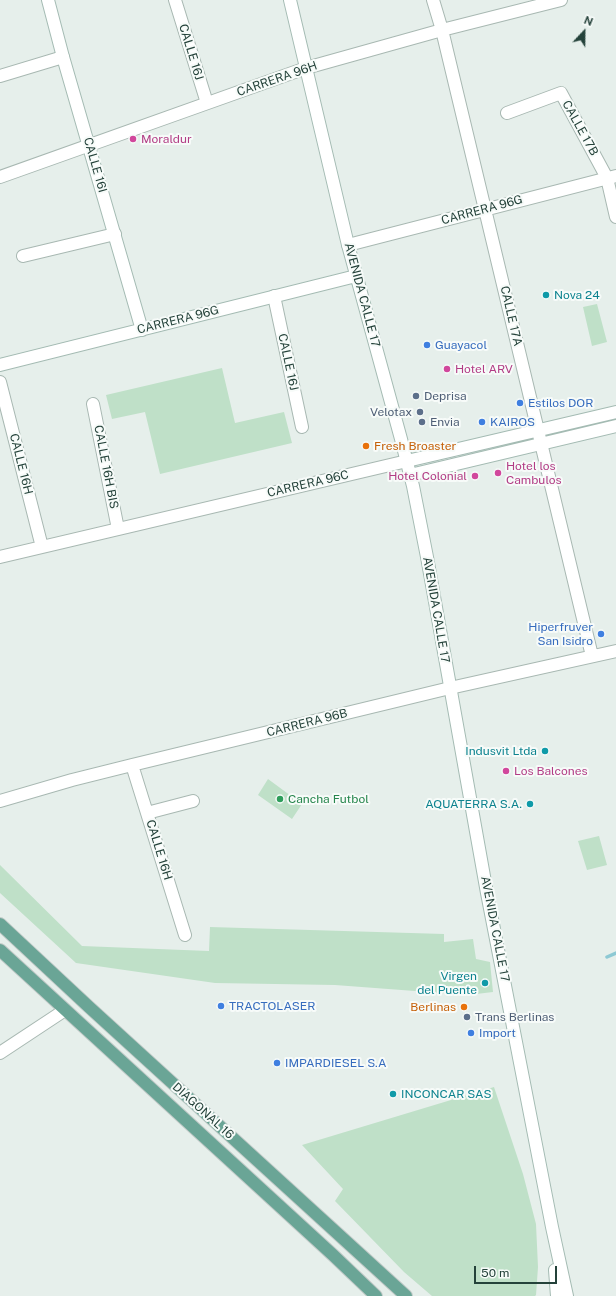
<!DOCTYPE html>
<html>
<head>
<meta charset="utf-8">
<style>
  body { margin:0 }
  #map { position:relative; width:616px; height:1296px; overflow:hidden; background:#e6efeb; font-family:"Public Sans",sans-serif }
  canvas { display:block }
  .north { position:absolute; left:564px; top:12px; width:40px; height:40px; -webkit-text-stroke:3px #f7fbf9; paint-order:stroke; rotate:22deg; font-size:11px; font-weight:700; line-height:16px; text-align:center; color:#24423a }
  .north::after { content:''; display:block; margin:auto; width:14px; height:18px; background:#24423a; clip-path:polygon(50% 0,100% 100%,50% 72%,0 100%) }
  .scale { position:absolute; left:474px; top:1266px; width:83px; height:18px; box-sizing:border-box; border:2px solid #24423a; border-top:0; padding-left:5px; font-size:12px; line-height:14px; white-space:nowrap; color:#24423a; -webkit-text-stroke:3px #f7fbf9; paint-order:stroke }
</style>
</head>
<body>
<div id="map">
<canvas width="616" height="1296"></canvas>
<div class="north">N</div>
<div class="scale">50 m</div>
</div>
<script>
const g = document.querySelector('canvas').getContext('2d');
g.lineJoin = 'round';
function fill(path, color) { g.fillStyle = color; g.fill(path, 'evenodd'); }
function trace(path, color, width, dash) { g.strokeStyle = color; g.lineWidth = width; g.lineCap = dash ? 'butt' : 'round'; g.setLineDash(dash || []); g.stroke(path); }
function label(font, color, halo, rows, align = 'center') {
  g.font = font + ' "Public Sans",sans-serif'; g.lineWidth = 4; g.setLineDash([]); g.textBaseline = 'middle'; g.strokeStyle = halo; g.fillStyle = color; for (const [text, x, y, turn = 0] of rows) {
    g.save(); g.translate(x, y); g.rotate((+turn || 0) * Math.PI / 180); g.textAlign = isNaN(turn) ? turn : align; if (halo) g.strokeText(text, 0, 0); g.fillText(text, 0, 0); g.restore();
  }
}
const green = new Path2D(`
  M597,304L607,342L592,346L583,307Z
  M222,368L235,423L284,412L292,443L160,474L145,412L112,419L106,395Z
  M268,779L302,804L292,819L258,795Z
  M599,836L607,865L587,870L578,841Z
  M0,865L82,946L209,951L210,927L444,934V942L473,939L476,959L490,962L493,992L468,995L335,985L215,983L76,963L0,893Z
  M494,1087L523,1174L536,1224L538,1267L536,1295L535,1296H432L404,1272L335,1201L343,1189L302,1145Z`);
const stream = new Path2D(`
  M607,957L616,953`);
const street = new Path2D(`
  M175,0L207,103
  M433,0L442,30L592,656
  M0,76L63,57
  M507,113L561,93L607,178L616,217
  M0,177L306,68L442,30L561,0
  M348,245L616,176
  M23,256L115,234
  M274,296L302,427
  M0,382L42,547
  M93,404L118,529
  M0,557L407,461
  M132,765L185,935
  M0,801L72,780L132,765L450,688L616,651
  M147,813L193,801
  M0,1053L65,1010`);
const secondary = new Path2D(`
  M48,0L63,57L142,330
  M290,0L348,245L401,439L413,486L427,557L487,893L552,1227L567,1296
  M0,365L356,276
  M407,461L616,412
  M410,475L616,426
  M555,1270L557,1296`);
const primary = new Path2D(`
  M0,924L89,1007L406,1296
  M0,950L333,1255L376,1296`);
const markers = [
  [133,139,4,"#d1479c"],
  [546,295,4,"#0f9aa8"],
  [427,345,4,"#3f7fe0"],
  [447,369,4,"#d1479c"],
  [416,396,4,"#5c6f8a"],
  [520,403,4,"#3f7fe0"],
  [420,412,4,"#5c6f8a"],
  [422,422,4,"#5c6f8a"],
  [482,422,4,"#3f7fe0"],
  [366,446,4,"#e8710a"],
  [498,473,4,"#d1479c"],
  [475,476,4,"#d1479c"],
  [601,634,4,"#3f7fe0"],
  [545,751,4,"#0f9aa8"],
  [506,771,4,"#d1479c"],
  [280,799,4,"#2e9e5b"],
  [530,804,4,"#0f9aa8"],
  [485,983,4,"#0f9aa8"],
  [221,1006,4,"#3f7fe0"],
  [464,1007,4,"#e8710a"],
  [467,1017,4,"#5c6f8a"],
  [471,1033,4,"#3f7fe0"],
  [277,1063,4,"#3f7fe0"],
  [393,1094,4,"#0f9aa8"]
];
const streetNames = [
  ["CALLE 16J",191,52,73],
  ["CARRERA 96H",277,79,-19],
  ["CALLE 17B",580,128,61],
  ["CALLE 16I",95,165,74],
  ["CARRERA 96G",482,210,-15],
  ["AVENIDA CALLE 17",362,295,75],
  ["CALLE 17A",511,316,77],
  ["CARRERA 96G",178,320,-14],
  ["CALLE 16J",288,362,78],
  ["CALLE 16H",21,464,76],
  ["CALLE 16H BIS",106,467,79],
  ["CARRERA 96C",308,484,-13],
  ["AVENIDA CALLE 17",436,610,80],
  ["CARRERA 96B",307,723,-14],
  ["CALLE 16H",159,850,73],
  ["AVENIDA CALLE 17",495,929,79],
  ["DIAGONAL 16",203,1111,42]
];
const hotelNames = [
  ["Moraldur",141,139],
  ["Hotel ARV",455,369],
  ["Hotel los",506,466],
  ["Cambulos",506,480],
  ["Hotel Colonial",467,476,"right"],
  ["Los Balcones",514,771]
];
const cultureNames = [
  ["Nova 24",554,295,"left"],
  ["Indusvit Ltda",537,751],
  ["AQUATERRA S.A.",522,804],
  ["Virgen",477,976],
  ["del Puente",477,990],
  ["INCONCAR SAS",401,1094,"left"]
];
const shopNames = [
  ["Guayacol",435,345],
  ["Estilos DOR",528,403],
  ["KAIROS",490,422],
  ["Hiperfruver",593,627,"right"],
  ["San Isidro",593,641,"right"],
  ["TRACTOLASER",229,1006],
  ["Import",479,1033],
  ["IMPARDIESEL S.A",285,1063]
];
const serviceNames = [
  ["Deprisa",424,396],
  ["Velotax",412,412,"right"],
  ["Envia",430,422],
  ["Trans Berlinas",475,1017]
];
const foodNames = [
  ["Fresh Broaster",374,446],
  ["Berlinas",456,1007,"right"]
];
const leisureNames = [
  ["Cancha Futbol",288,799]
];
fill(green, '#bfe0c8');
trace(stream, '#8ec9d4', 3.5);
trace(street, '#a8b8b2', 14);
trace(secondary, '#a4bbb3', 14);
trace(primary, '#c2cac8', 14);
trace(street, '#fff', 12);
trace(secondary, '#fff', 12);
trace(primary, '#6aa596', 12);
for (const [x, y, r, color] of markers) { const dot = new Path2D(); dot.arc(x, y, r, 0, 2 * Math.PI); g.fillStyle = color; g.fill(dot); trace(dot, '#f7fbf9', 1.5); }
label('12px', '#24423a', '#f7fbf9', streetNames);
label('12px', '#b23c85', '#f7fbf9', hotelNames, 'left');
label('12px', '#0d838f', '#f7fbf9', cultureNames, 'right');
label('12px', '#366cbe', '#f7fbf9', shopNames, 'left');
label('12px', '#4e5e75', '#f7fbf9', serviceNames, 'left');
label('12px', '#c56008', '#f7fbf9', foodNames, 'left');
label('12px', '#27864d', '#f7fbf9', leisureNames, 'left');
</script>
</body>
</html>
